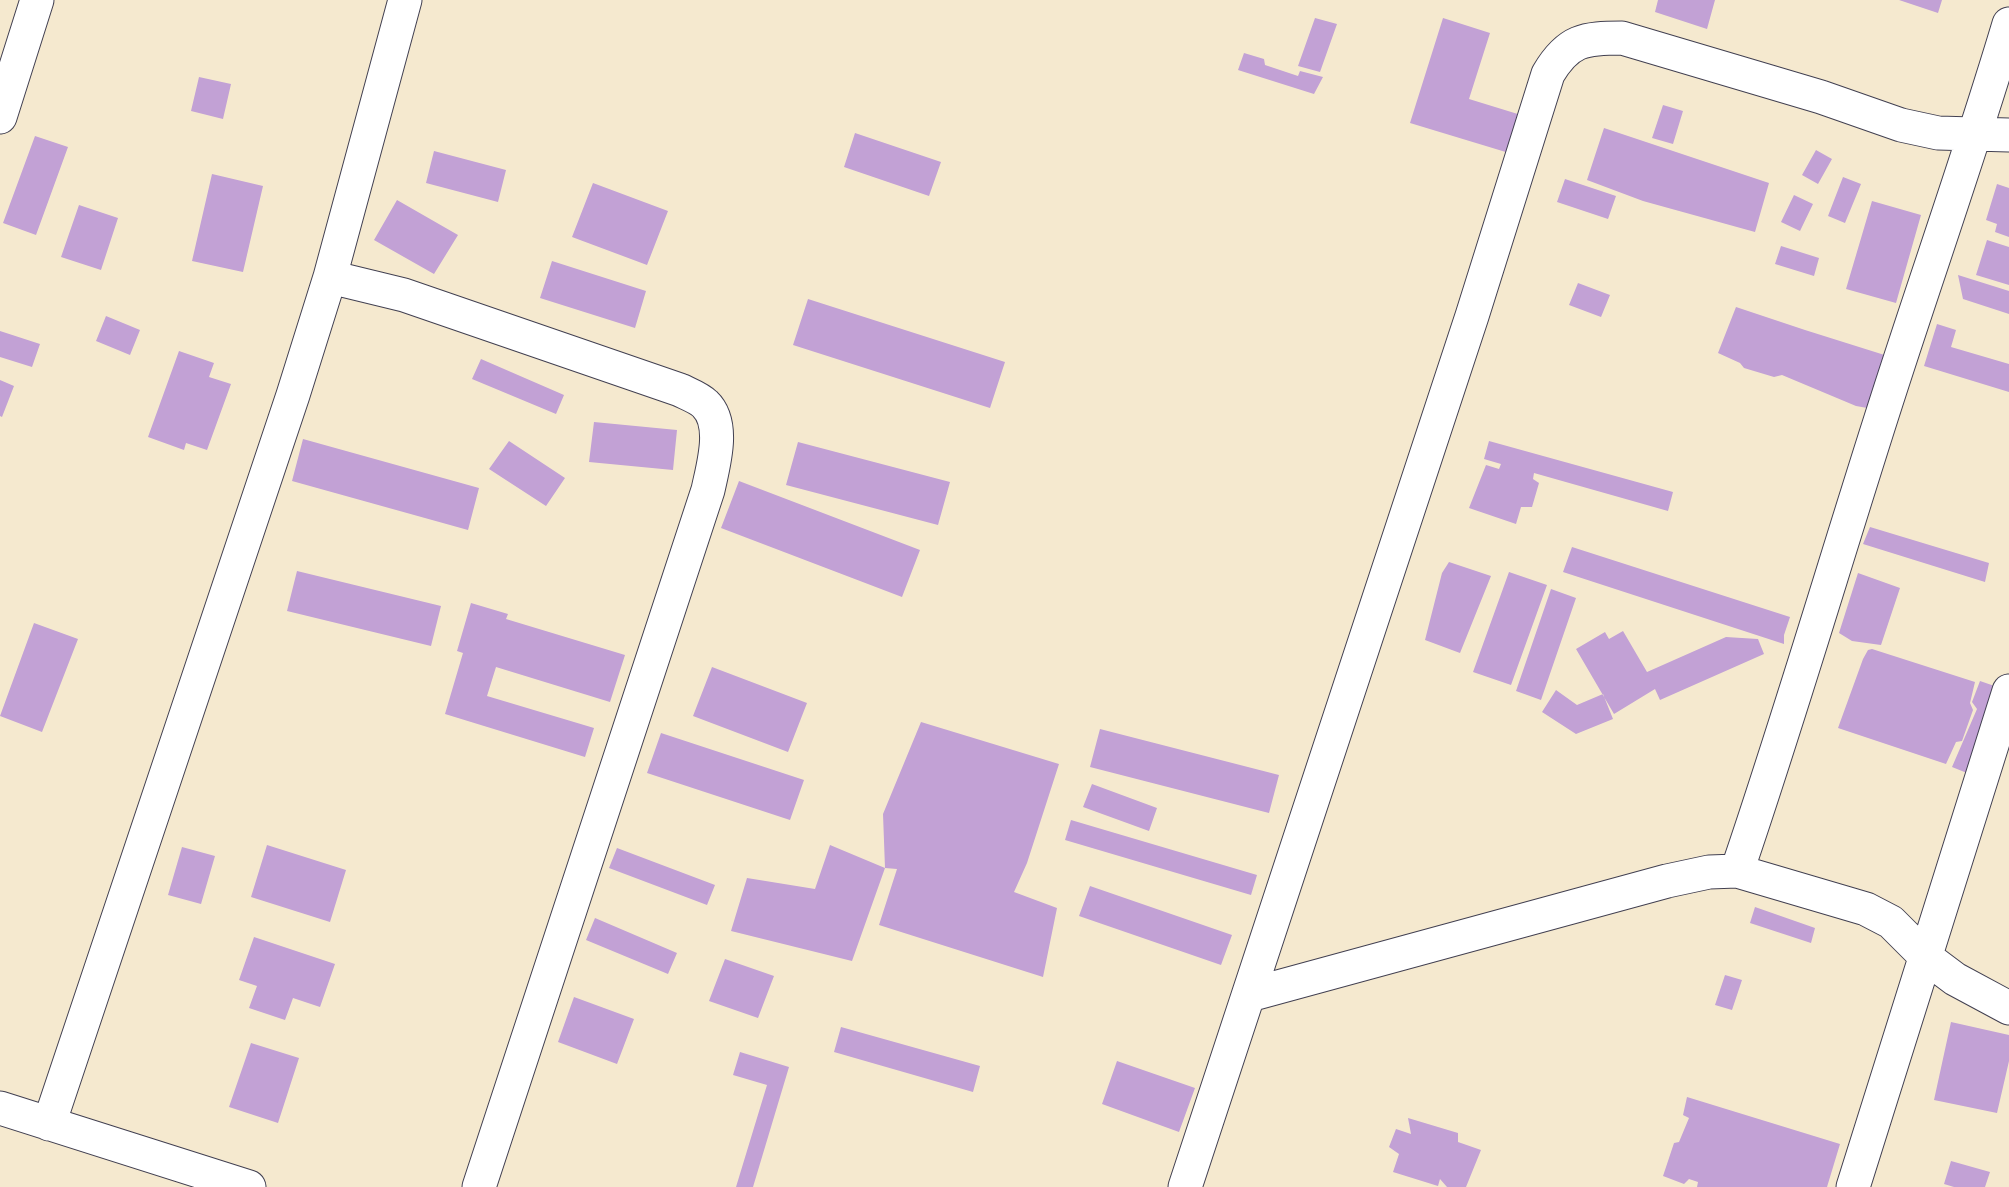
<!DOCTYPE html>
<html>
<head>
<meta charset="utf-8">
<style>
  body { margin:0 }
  canvas { display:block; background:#f5e9cf }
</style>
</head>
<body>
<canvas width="2009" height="1187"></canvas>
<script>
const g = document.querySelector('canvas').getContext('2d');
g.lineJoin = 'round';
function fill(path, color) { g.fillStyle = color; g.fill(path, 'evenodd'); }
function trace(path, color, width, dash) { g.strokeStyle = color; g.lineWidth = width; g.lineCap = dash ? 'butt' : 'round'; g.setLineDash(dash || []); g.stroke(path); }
const building = new Path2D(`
  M1658,0H1715L1707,29L1655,12Z
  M1899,0H1942L1938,13Z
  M1315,18L1337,24L1320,72L1298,66Z
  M1443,18L1490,33L1469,99L1521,115L1509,153L1410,123Z
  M1244,53L1264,59L1265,65L1298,76L1300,71L1323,77L1314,94L1238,70Z
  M199,77L231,84L223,119L191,111Z
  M1663,105L1683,111L1673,144L1652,138Z
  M1604,128L1769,183L1755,232L1643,201L1587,180Z
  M855,133L941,162L929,196L844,167Z
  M35,136L68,147L36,235L3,223Z
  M1816,150L1832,159L1818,184L1802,175Z
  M434,151L506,170L498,202L426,183Z
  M212,174L263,186L243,272L192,261Z
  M1843,177L1861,184L1845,223L1828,216Z
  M1565,179L1616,196L1608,219L1557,202Z
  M593,183L668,211L647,265L572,237Z
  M1997,184L2009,188V237L1995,232L1997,224L1986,220Z
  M1794,195L1813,204L1800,231L1781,222Z
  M397,200L458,235L434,274L374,240Z
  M1872,201L1921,215L1896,303L1846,289Z
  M79,205L118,218L101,270L61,257Z
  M1987,240L2009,247V285L1976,275Z
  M1781,246L1819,258L1814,276L1775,264Z
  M552,261L646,291L635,328L540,298Z
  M1958,275L2009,291V314L1963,299Z
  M1578,283L1610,295L1601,317L1569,305Z
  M808,299L1005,362L990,408L793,345Z
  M1736,307L1805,330L1910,363L1873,409L1856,406L1782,375L1774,377L1744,368L1740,363L1718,353Z
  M106,316L140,330L130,355L96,341Z
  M1937,324L1956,330L1951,347L2009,364V392L1924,366Z
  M0,331L40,344L32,367L0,357Z
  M179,351L214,363L209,377L231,384L207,450L186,443L184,450L148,437Z
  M481,359L564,395L556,414L472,379Z
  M0,380L14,386L2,417L0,416Z
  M594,422L677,430L673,470L589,462Z
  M303,439L479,488L468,530L292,481Z
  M509,441L565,478L546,506L489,469Z
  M1489,441L1673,492L1668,511L1534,473L1533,479L1539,483L1532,507H1521L1516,524L1469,508L1486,465L1499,469L1501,464L1484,459Z
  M798,442L950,482L938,525L786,485Z
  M739,481L920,550L902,597L721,528Z
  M1870,527L1989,563L1985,582L1863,544Z
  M1572,547L1790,617L1784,635V644L1563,572Z
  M1449,562L1491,576L1460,653L1425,640L1442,573Z
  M297,571L441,606L431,646L287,611Z
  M1509,572L1547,585L1511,685L1473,672Z
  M1858,573L1900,588L1881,645L1852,641L1839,633Z
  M1551,589L1576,598L1541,700L1516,691Z
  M471,603L508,614L506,619L625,655L610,702L496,667L487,696L594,728L585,757L445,714L463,653L457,651Z
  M34,623L78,639L42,732L0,716Z
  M1623,631L1647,672L1726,637L1758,639L1764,654L1660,700L1655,689L1614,714L1576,649L1605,632L1609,639Z
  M1872,649L1975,682L1970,703L1973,710L1962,741L1956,742L1946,764L1838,728L1863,659L1868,650Z
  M712,667L807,703L788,752L693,716Z
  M1980,681L2009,691L1977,777L1952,767L1977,709L1972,702Z
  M1556,690L1577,705L1603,694L1613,719L1576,734L1542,712Z
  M921,722L1059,764L1027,863L1014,892L1057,908L1043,977L879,925L897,869L885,868L883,814Z
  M1100,729L1279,775L1269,813L1090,767Z
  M661,733L804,780L790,820L647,773Z
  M1092,784L1157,808L1149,831L1083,807Z
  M1071,820L1257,875L1251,895L1065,840Z
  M267,845L346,870L330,922L251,897Z
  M830,845L885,868L852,961L731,931L747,878L815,889Z
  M182,847L215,856L201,904L168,895Z
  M617,848L715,885L707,905L609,868Z
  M1090,886L1232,935L1221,965L1079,916Z
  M1755,907L1815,928L1811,943L1750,923Z
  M595,918L677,953L668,974L586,940Z
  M254,937L335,964L320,1007L293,998L285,1020L249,1008L257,986L239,980Z
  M725,959L774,976L758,1018L709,1001Z
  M1725,975L1742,980L1732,1010L1715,1005Z
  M574,997L634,1019L617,1064L558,1042Z
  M1951,1022L2009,1035V1061L1997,1113L1934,1100Z
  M841,1027L980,1066L973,1092L834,1052Z
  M251,1043L299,1058L278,1123L229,1107Z
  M740,1052L789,1067L753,1187H736L767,1085L733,1075Z
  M1117,1061L1195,1088L1179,1132L1102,1104Z
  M1687,1097L1840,1144L1827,1187H1697L1698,1182L1689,1179L1684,1184L1663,1176L1674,1143L1679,1142L1689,1118L1683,1115Z
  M1408,1118L1458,1133V1142L1481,1150L1466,1187H1447L1440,1179L1438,1186L1393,1172L1399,1154L1389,1147L1396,1129L1411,1134Z
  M1951,1161L1990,1172L1985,1187H1954L1944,1184Z`);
const minor = new Path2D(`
  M0,117L37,0
  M330,277L405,0
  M1737,871C1789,719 1834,565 1883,412C1924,283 1970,155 2009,24
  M1249,995L1667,881L1709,872L1737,871L1866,909L1891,922L1927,958L1955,979L2009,1008
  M0,1108L249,1187
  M49,1124L293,395L330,277L404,295L680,390C688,394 699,398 705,404C726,424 713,466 708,490L479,1187
  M1185,1187L1472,316L1548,74C1568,40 1584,38 1622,38L1821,97L1901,125L1938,133L2009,135
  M1853,1187L2009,691`);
fill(building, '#c2a1d5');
trace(minor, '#424051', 35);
trace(minor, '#fff', 33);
</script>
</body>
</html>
